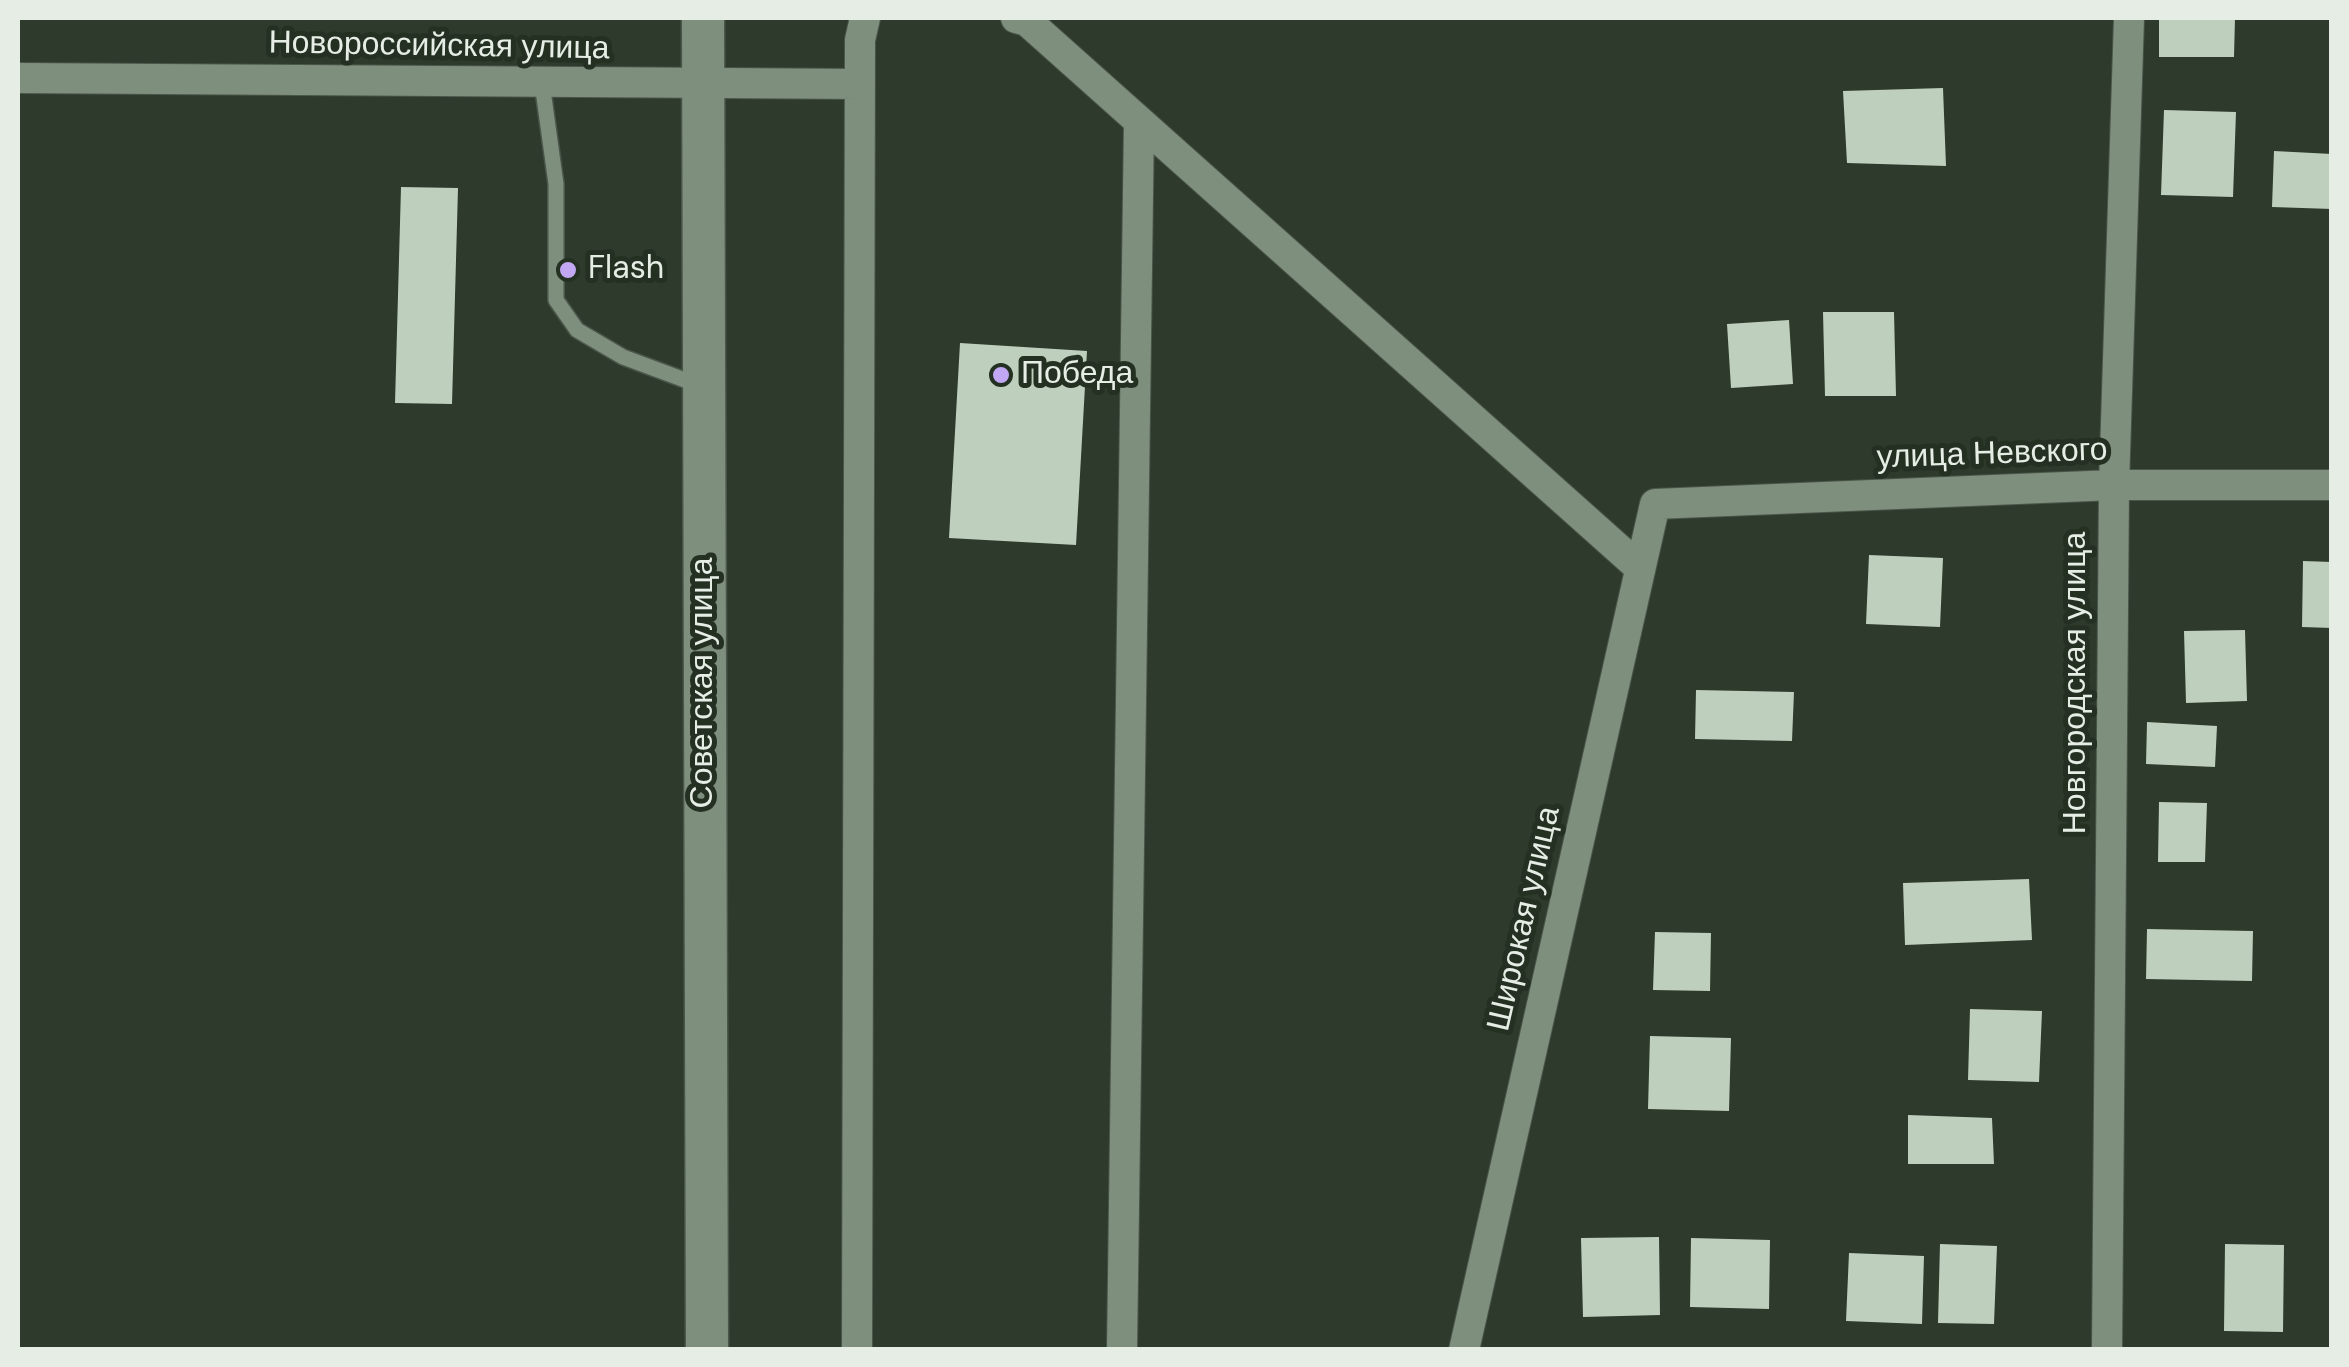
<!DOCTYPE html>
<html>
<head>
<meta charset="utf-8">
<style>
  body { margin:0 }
  #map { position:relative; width:2349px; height:1367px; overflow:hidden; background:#2d3a2c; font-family:"DM Sans",sans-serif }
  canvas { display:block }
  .frame { position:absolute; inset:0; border:20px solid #e5ede4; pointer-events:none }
</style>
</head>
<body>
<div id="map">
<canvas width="2349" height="1367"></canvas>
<div class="frame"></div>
</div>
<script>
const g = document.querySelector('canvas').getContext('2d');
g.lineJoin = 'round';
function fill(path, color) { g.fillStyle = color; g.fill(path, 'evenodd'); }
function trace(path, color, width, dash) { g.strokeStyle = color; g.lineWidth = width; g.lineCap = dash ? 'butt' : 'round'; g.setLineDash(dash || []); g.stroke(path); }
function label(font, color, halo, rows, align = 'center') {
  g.font = font + ' "DM Sans",sans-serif'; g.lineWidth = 10; g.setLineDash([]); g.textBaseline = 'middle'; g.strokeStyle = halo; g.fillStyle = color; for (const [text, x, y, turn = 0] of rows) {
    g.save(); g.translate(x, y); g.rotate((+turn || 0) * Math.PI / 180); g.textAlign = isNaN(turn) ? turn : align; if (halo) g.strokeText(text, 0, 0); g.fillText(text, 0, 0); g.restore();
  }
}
const building = new Path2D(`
  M2159,18H2235L2234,57H2159Z
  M1943,88L1946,166L1847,163L1843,91Z
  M2164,110L2236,112L2233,197L2161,195Z
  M2274,151L2332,154V209L2272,207Z
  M401,187L458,188L452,404L395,403Z
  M1823,312H1894L1896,396H1825Z
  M1789,320L1793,384L1731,388L1727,324Z
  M960,343L1087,351L1076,545L949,538Z
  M1869,555L1943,558L1940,627L1866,624Z
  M2303,561L2332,562V628L2302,627Z
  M2245,630L2247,701L2186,703L2184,631Z
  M1696,690L1794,692L1792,741L1695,739Z
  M2147,722L2217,726L2215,767L2146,764Z
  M2159,802L2207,803L2205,862H2158Z
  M2029,879L2032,940L1905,945L1903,883Z
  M2147,929L2253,931L2252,981L2146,979Z
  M1655,932L1711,933L1710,991L1653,990Z
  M1970,1009L2042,1011L2039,1082L1968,1080Z
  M1650,1036L1731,1038L1729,1111L1648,1109Z
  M1908,1115L1992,1118L1994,1164H1908Z
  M1659,1237L1660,1315L1583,1317L1581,1238Z
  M1691,1238L1770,1240L1769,1309L1690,1307Z
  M1940,1244L1997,1246L1994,1324L1938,1323Z
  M2225,1244L2284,1245L2283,1332L2224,1331Z
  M1849,1253L1924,1256L1922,1324L1846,1321Z`);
const service = new Path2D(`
  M542,83L556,184V300L577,330L623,357L701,386`);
const minor = new Path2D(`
  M1016,18L1027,21L1640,568
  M18,78L860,84
  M857,1350L860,40L865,18
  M1122,1350L1139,122
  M1464,1350L1655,504L2114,485H2332
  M2107,1350L2114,485L2129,18`);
const secondary = new Path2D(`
  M703,18L707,1350`);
const markers = [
  [568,270,10,"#c2a8f2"],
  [1001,375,10,"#c2a8f2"]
];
const streetNames = [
  ["Новороссийская улица",439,47,1],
  ["улица Невского",1992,455,-2],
  ["Советская улица",704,683,-90],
  ["Новгородская улица",2077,683,-90],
  ["Широкая улица",1525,919,-77]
];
const poiNames = [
  ["Flash",588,270],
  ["Победа",1021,375]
];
fill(building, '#bfcfbd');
trace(service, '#4b564a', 18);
trace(minor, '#4b564a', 32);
trace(secondary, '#4b564a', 45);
trace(service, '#7f8f7e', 15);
trace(minor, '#7f8f7e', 30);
trace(secondary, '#7f8f7e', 42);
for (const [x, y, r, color] of markers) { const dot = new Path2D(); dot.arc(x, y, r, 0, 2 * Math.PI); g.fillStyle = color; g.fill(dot); trace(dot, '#233022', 4); }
label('32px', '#e5ede4', '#233022', streetNames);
label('32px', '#e5ede4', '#233022', poiNames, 'left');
</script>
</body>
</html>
